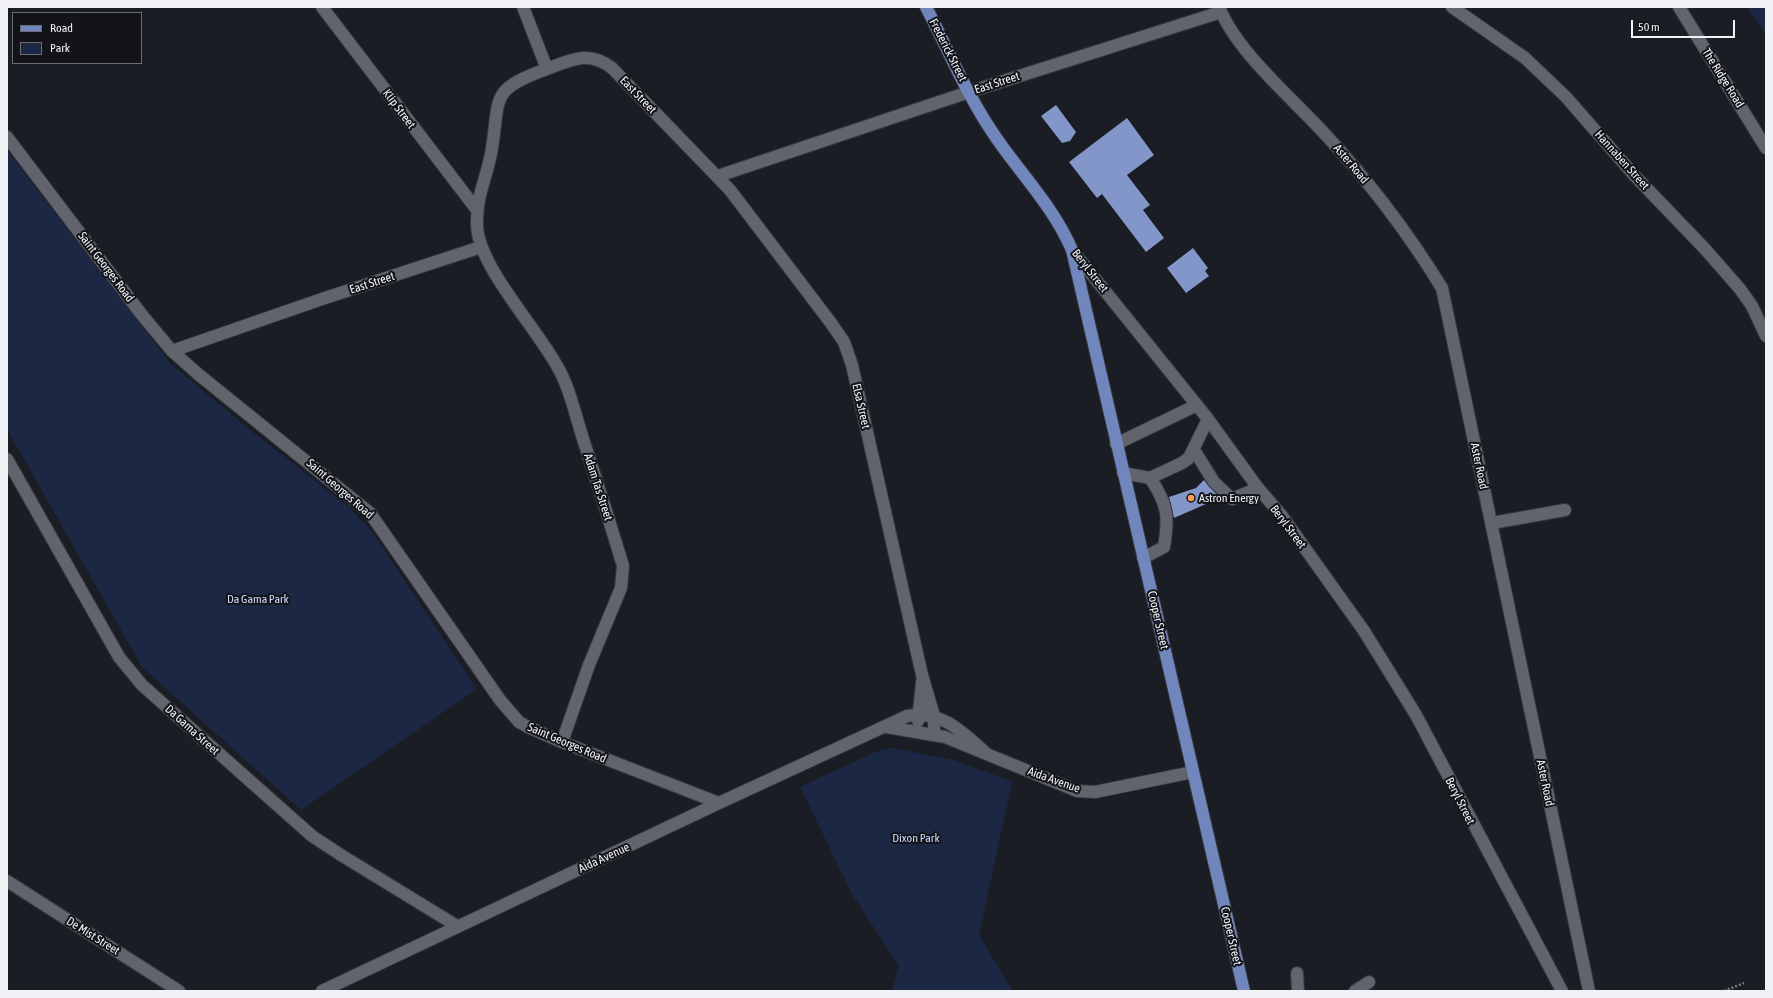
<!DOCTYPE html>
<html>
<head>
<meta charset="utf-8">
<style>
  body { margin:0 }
  #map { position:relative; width:1773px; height:998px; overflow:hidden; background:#1b1d24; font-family:"Asap Condensed",sans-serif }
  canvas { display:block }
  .frame { position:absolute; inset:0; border:8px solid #f0f2f6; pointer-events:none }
  .legend { position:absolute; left:12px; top:12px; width:130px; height:52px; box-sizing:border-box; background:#12141a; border:1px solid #6b6d72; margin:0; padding:5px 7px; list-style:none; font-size:12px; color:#f0f2f6 }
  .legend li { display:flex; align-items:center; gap:8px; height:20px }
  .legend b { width:20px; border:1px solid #6b6d72 }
  .scale { position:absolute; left:1631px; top:20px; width:104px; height:18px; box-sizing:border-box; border:2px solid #f0f2f6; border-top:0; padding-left:5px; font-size:12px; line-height:14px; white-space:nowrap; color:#f0f2f6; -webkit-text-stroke:3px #12141a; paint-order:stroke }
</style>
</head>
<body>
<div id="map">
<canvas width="1773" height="998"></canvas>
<div class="frame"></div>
<ul class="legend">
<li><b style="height:5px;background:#7186bd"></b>Road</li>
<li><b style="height:11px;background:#1c2744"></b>Park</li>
</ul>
<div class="scale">50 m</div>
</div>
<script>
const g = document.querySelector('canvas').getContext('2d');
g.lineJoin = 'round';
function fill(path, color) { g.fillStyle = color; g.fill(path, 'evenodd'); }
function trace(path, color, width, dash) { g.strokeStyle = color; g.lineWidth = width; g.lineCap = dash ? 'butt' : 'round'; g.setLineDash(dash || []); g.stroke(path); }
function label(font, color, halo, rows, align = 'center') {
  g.font = font + ' "Asap Condensed",sans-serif'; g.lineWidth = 4; g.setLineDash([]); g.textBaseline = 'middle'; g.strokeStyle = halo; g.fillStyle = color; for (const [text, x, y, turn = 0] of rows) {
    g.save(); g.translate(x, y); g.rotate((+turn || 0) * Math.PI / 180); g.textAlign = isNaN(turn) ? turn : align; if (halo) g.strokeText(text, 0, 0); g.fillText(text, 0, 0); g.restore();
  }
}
const green = new Path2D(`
  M1746,7H1766V34Z
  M7,150L170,363L254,433L349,507L372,532L477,689L301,810L142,667L7,429Z
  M892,748L949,759L1012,781L979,935L1013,991H892L899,966L852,894L800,787L875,752Z`);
const building = new Path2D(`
  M1056,105L1076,132L1070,141L1062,143L1041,116Z
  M1127,118L1154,155L1127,175L1150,205L1143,210L1164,238L1146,252L1102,194L1097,198L1069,162Z
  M1193,248L1208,268L1205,271L1209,276L1186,293L1167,268Z
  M1204,480L1218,496L1206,504L1174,518L1169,497L1196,488Z`);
const path = new Path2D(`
  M1724,991L1744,983`);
const minor = new Path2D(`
  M322,7L477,210
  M523,7L547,69
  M1219,7C1237,52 1291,97 1324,133C1368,180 1408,233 1442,288L1589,991
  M1452,7L1525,58L1566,97L1634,175L1705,249L1740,289L1752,306L1766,336
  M1679,7L1766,148
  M7,137L142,315L172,351L198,374L370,513L500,700L519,722L528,727L562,742L719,803
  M718,176L969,92L1221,12
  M1072,250L1208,419L1258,488L1282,516L1364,631L1416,715L1562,991
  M172,351L322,299L481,247
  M1116,444L1197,405
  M1194,450L1214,482L1232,499L1258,488
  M7,459L119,657L142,685L312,836L341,855L457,926
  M1123,473L1150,478C1168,504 1169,517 1164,547L1143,558
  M1150,478L1182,463L1189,458L1208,419
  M1492,523L1565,510
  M918,721L922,682
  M887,727L945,737L1077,791L1095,792L1193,772
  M562,742L589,665L621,588L623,566C611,526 598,485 585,445C578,424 573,402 565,382C546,336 478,270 477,225C476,194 488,176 492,148C500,97 490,90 544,70C569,61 588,49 612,68L730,190L831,323L844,342L852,365L922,675L934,716V734
  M7,881L179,991
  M1297,973L1298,991
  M322,991L719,803L907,716C943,710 962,732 987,754
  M1355,991L1369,982`);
const major = new Path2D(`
  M926,7C949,51 968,98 997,139C1022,175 1054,208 1072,250L1244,991`);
const markers = [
  [1191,498,4,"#fc9e52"]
];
const streetNames = [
  ["Frederick Street",948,50,63],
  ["The Ridge Road",1723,78,58],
  ["East Street",997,83,-18],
  ["East Street",638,95,46],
  ["Klip Street",399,109,53],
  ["Hannaben Street",1622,160,48],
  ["Aster Road",1351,164,50],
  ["Saint Georges Road",106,267,53],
  ["Beryl Street",1090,271,52],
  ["East Street",372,283,-18],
  ["Elsa Street",861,406,77],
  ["Aster Road",1479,466,78],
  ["Adam Tas Street",598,487,72],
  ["Saint Georges Road",340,489,41],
  ["Beryl Street",1288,527,53],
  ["Cooper Street",1158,620,77],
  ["Da Gama Street",192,730,42],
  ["Saint Georges Road",567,743,23],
  ["Aida Avenue",1054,780,20],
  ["Aster Road",1545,783,78],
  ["Beryl Street",1460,801,63],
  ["Aida Avenue",604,858,-25],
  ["De Mist Street",93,936,32],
  ["Cooper Street",1231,936,77]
];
const poiNames = [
  ["Astron Energy",1199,498]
];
const parkNames = [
  ["Da Gama Park",258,599],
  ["Dixon Park",916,838]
];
fill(green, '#1c2744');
fill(building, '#8296c9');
trace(minor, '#35373c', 14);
trace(major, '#35373c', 14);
trace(path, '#7b7d83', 2.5, [2, 2]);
trace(minor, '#61646c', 12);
trace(major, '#7186bd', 12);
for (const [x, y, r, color] of markers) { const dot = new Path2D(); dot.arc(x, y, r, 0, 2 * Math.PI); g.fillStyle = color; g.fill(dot); trace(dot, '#12141a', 1.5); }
label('12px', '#f0f2f6', '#12141a', streetNames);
label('12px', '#f0f2f6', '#12141a', poiNames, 'left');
label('12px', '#cfdbf9', '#12141a', parkNames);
</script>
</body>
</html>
